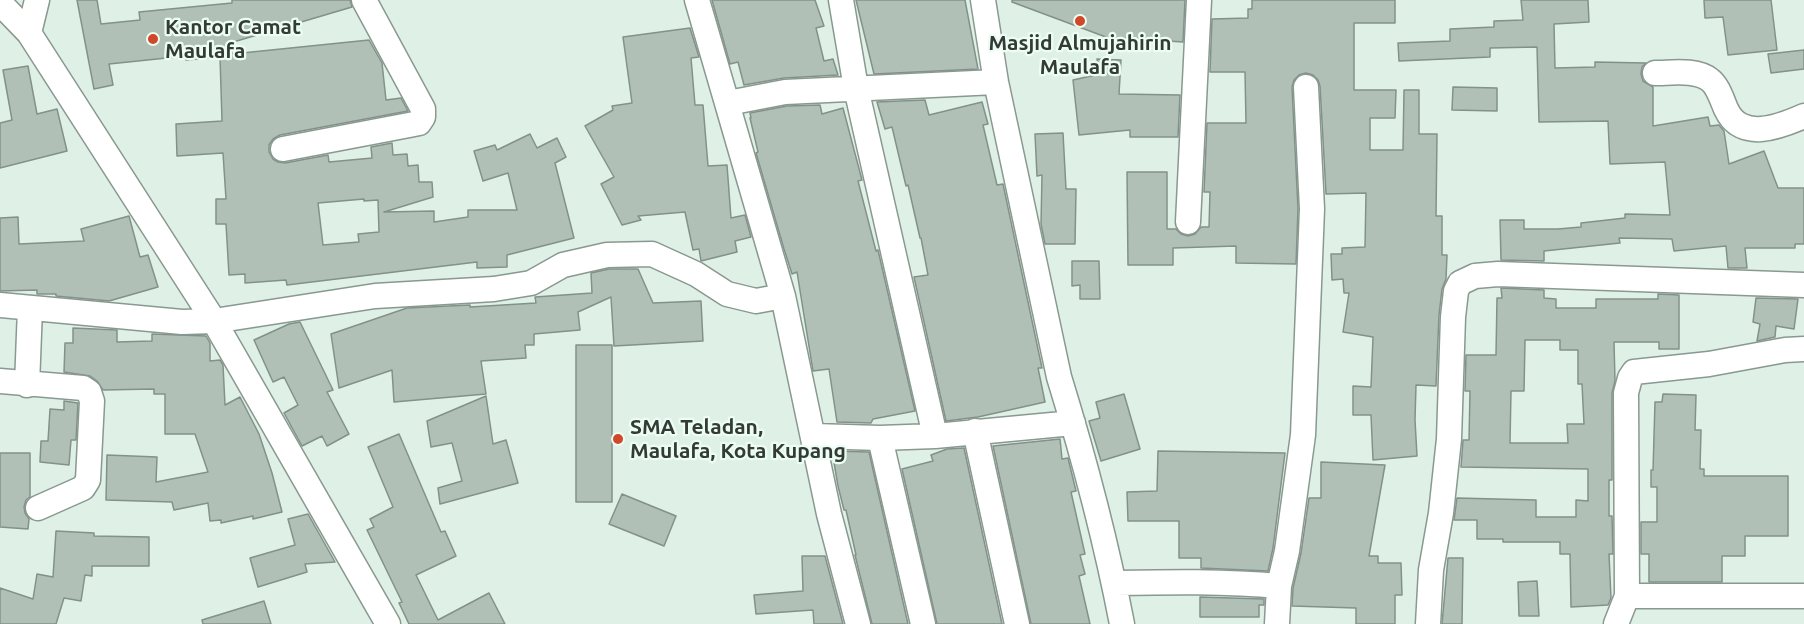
<!DOCTYPE html>
<html>
<head>
<meta charset="utf-8">
<style>
  body { margin:0 }
  canvas { display:block; background:#dff0e6 }
</style>
</head>
<body>
<canvas width="1804" height="624"></canvas>
<script>
const g = document.querySelector('canvas').getContext('2d');
g.lineJoin = 'round';
function fill(path, color) { g.fillStyle = color; g.fill(path, 'evenodd'); }
function trace(path, color, width, dash) { g.strokeStyle = color; g.lineWidth = width; g.lineCap = dash ? 'butt' : 'round'; g.setLineDash(dash || []); g.stroke(path); }
function label(font, color, halo, rows, align = 'center') {
  g.font = font + ' Ubuntu,sans-serif'; g.lineWidth = 4.5; g.setLineDash([]); g.textBaseline = 'middle'; g.strokeStyle = halo; g.fillStyle = color; for (const [text, x, y, turn = 0] of rows) {
    g.save(); g.translate(x, y); g.rotate((+turn || 0) * Math.PI / 180); g.textAlign = isNaN(turn) ? turn : align; if (halo) g.strokeText(text, 0, 0); g.fillText(text, 0, 0); g.restore();
  }
}
const building = new Path2D(`
  M77,0H97L101,24L140,20L139,12L232,3V0H350L352,7L230,43L232,54L369,40L382,63L386,100L401,98L408,111L280,135L273,139L269,145V152L273,159L278,162L285,163L328,155L329,162L372,158L371,147L392,143L393,155L407,154L408,166L418,165L419,182H432L433,197L384,212L434,211V222L468,217V210H517L508,173L483,181L474,151L495,145L497,150L530,134L537,148L557,138L566,157L555,163L574,238L507,255V267L477,268V262L287,285L286,280L245,283V274L229,275L226,224H216V199H226L223,153L177,156L176,124L222,121L220,57L186,60V56L109,64L113,85L94,89ZM364,199V201L378,200L379,232L358,234L359,242L323,245L318,203Z
  M712,0H815L824,26L816,28L824,61L833,59L838,75L784,78L744,85L738,62L730,64Z
  M856,0H965L978,69L874,74Z
  M1012,0H1185L1183,42L1123,38L1122,43L1012,2Z
  M1252,0H1395V23H1354V90H1396L1395,118H1370V150H1403L1404,90H1419V134H1437L1436,216H1442V255H1447L1446,279L1442,289L1439,315L1436,386L1416,385L1415,420L1417,456L1373,460L1371,415H1353V386L1371,387L1373,337L1343,332L1349,293H1344L1343,279L1332,280L1331,254H1342V248L1365,247L1366,193L1326,194L1320,86L1318,80L1313,75L1306,73L1299,75L1294,80L1292,87L1298,209L1296,264L1236,263V246L1173,248V265H1128L1127,172H1167V229H1176L1181,234L1188,236L1195,234L1201,227H1209L1210,192H1204L1207,123H1246L1245,72H1210L1212,19L1248,18V9H1252Z
  M1521,0H1588L1589,22L1554,24L1555,68L1595,67V62L1646,63L1642,67L1641,74L1643,81L1653,87V126L1708,117L1710,126L1719,125L1724,131L1729,164L1764,151L1778,188H1804V244H1795V248H1745L1747,268H1728L1726,246L1674,251L1672,239L1619,238L1620,243L1544,251V261L1501,260L1500,220H1524V229H1558L1581,227V223L1625,218V214L1670,215L1665,162L1610,164L1608,121L1539,122L1537,47L1490,48V57L1399,61L1398,43L1450,41V29L1494,27V21L1523,20Z
  M1704,0H1771L1777,50L1728,55L1723,17L1705,18Z
  M690,28L699,57L691,58L695,105H703L708,166L727,165L731,218L745,215L751,237L735,241L737,252L701,261L699,249L693,250L685,212L638,216L641,220L622,225L601,184L614,177L585,126L613,110L612,106L632,103L623,37Z
  M1804,50V69L1771,73L1768,54Z
  M1097,59L1121,60L1119,94L1180,95L1178,137H1130V130L1079,135L1073,80L1100,74Z
  M28,66L37,114L57,109L67,151L0,168V123L12,120L3,70Z
  M1453,87L1497,88V111L1452,110Z
  M925,100L929,115L982,102L988,124L983,125L997,185L1003,184L1042,368H1038L1045,402L978,417L946,421L914,277L928,275L921,238H920L908,185L906,186L892,127L885,129L877,102Z
  M820,105L822,114L843,108L862,180L858,181L876,251L878,250L915,411L873,419L871,423L837,422L829,369L813,371L797,272L792,274L784,249L756,153L758,152L750,118H751L750,113L787,106Z
  M1063,133L1066,189H1076L1075,244H1045L1041,224L1042,175L1037,176L1035,134Z
  M129,216L140,257L148,255L158,287L109,301L56,296V294H37V290L0,291V218L18,217L19,244L84,241L81,229Z
  M1072,261H1099L1100,299H1080V285L1072,286Z
  M609,269H638L653,303L701,301L703,341L614,346L611,297L578,312L580,330L534,334V345H525L526,358L481,361L486,394L394,402L392,370L339,388L331,334L407,308L470,305V307L536,303L535,297L592,293L591,273Z
  M1501,288L1544,290V298L1556,299V308H1596V299H1658V294L1679,295V349H1659V342H1614L1615,381L1612,393V480H1609V516H1612L1613,554H1609L1611,598L1608,605L1571,607L1570,554H1560V542H1503V539H1477V520H1454L1457,498L1536,500V517H1576V500L1588,501V469L1461,467L1463,440H1469L1470,391H1465L1466,355H1496L1497,298H1502ZM1525,340H1560V350H1578V384H1582L1584,424H1567L1568,443H1510L1511,391H1524Z
  M1756,298L1798,299L1794,329L1776,326L1775,337L1757,341L1760,324L1753,322Z
  M300,322L333,390L327,392L349,434L327,446L322,436L302,446L284,413L298,405L284,377L273,382L254,340L289,324Z
  M73,328L117,330V342L152,341V334L206,336L210,343V361L220,360L223,365L225,405L240,397L259,434L272,473L282,512L253,519V516L221,523V520L210,521L208,503L174,510L172,502L106,500L107,455L157,457L156,482L208,472L195,434H165V394H154V389L103,390L97,381L90,376L64,372L65,343H73Z
  M576,345H612V502H576Z
  M1124,394L1140,449L1101,461L1089,421L1100,418L1096,402Z
  M1663,394L1696,395L1695,430H1701L1700,469H1704V476H1788V536H1745V556H1722V582H1649V554H1641V522H1657V487H1651V470H1653L1655,402H1662Z
  M486,396L493,444L506,440L518,483L440,504L438,488L462,481L452,443L431,447L427,421Z
  M64,401L78,403L76,440H71L69,465L40,462L41,441H48L50,409L64,410Z
  M399,434L441,532L445,531L456,556L416,575L438,620L489,593L505,624H409L399,603L402,602L367,530L374,527L370,519L393,507L368,447Z
  M1060,439L1062,459L1068,458L1076,491L1071,492L1085,554L1080,555L1085,574L1079,576L1090,624H1031L993,446Z
  M964,448L1002,624H937L902,469L933,461L931,455L947,449Z
  M832,451L869,452L908,624H872L855,555H856L846,510H844L838,486Z
  M1158,451L1285,453L1273,548L1268,571L1201,568V558H1179V521H1128L1127,492L1157,491Z
  M0,453H30V497L26,500L24,507L25,513L29,519L28,529L0,527Z
  M1321,462L1385,465L1369,556H1378V563H1401L1402,595H1395V624H1356V608L1292,606L1293,588L1301,553L1309,498H1321Z
  M622,494L676,516L664,546L609,524Z
  M308,514L335,562L305,564L307,572L258,587L250,558L295,545L288,519Z
  M56,531L94,533V536L149,537V566H92V576L85,575L81,601L64,598L56,624H0V588L33,599L37,574L53,577Z
  M802,556H825L843,624H814L813,610L756,614L754,595L803,591Z
  M1448,558H1463L1462,624H1442Z
  M1537,581L1539,616H1519L1518,582Z
  M1200,597L1264,599V605H1259V617H1200Z
  M264,601L271,624H203L202,620Z`);
const minor = new Path2D(`
  M697,0L783,296L829,514L858,624
  M841,0L856,88L935,436
  M983,0L996,82L1059,377C1084,458 1106,541 1122,624
  M0,3L29,33L214,321L388,624
  M29,33L37,0
  M1655,73C1672,73 1696,69 1710,80C1718,86 1722,100 1726,109C1741,142 1779,127 1804,116
  M728,103L785,92L996,82
  M283,149L409,125L419,123L423,117V109L364,0
  M1188,222L1199,0
  M0,305L182,322L214,321L375,296L494,289L531,283L563,265L607,255L652,254L696,274L727,294L756,301L783,296
  M0,381L83,388L89,392L92,401L88,480L83,488L38,508
  M27,385L30,308
  M975,431L1017,624
  M814,436L880,438L935,436L1073,423
  M880,438L923,624
  M1114,583C1170,582 1224,581 1279,586L1287,551L1303,435L1312,209L1306,87
  M1627,596L1626,393L1630,378L1634,372L1709,364L1785,350L1804,349
  M1277,624L1279,586
  M1428,624L1431,570L1441,513L1449,439L1453,317L1456,291L1460,283L1475,276L1498,274L1804,285
  M1616,624L1627,596H1804`);
const markers = [
  [1080,21,6,"#d14729"],
  [153,39,6,"#d14729"],
  [618,439,6,"#d14729"]
];
const poiNames = [
  ["Kantor Camat",165,27],
  ["Maulafa",165,51],
  ["Masjid Almujahirin",1080,43,"center"],
  ["Maulafa",1080,67,"center"],
  ["SMA Teladan,",630,427],
  ["Maulafa, Kota Kupang",630,451]
];
fill(building, '#b0c0b7');
trace(building, '#829289', 1.5);
trace(minor, '#899990', 27);
trace(minor, '#fff', 24);
for (const [x, y, r, color] of markers) { const dot = new Path2D(); dot.arc(x, y, r, 0, 2 * Math.PI); g.fillStyle = color; g.fill(dot); trace(dot, '#ecfdf3', 2); }
label('bold 21px', '#343b37', '#ecfdf3', poiNames, 'left');
</script>
</body>
</html>
